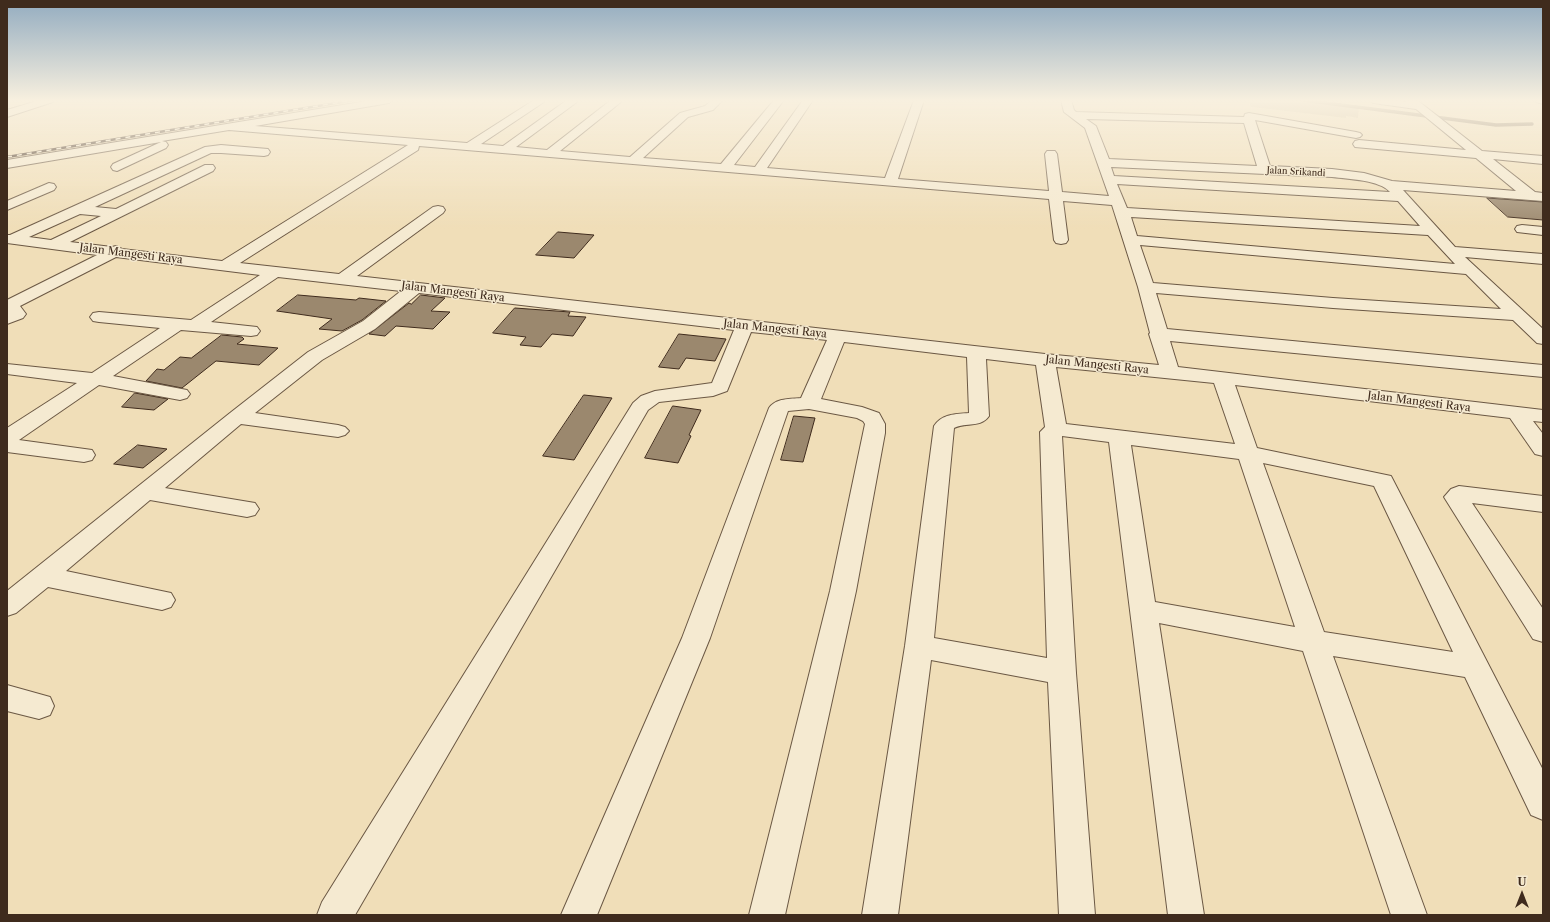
<!DOCTYPE html>
<html>
<head>
<meta charset="utf-8">
<style>
  body { margin:0 }
  #map { position:relative; width:1550px; height:922px; overflow:hidden; background:#f0deb8; font-family:"Libre Caslon Text",serif }
  canvas { display:block }
  .frame { position:absolute; inset:0; border:8px solid #3f2b1d; pointer-events:none }
  .north { position:absolute; left:1502px; top:874px; width:40px; height:40px; -webkit-text-stroke:3px #f5ead1; paint-order:stroke; rotate:0deg; font-size:11px; font-weight:700; line-height:16px; text-align:center; color:#3f2b1d }
  .north::after { content:''; display:block; margin:auto; width:14px; height:18px; background:#3f2b1d; clip-path:polygon(50% 0,100% 100%,50% 72%,0 100%) }
</style>
</head>
<body>
<div id="map">
<canvas width="1550" height="922"></canvas>
<div class="frame"></div>
<div class="north">U</div>
</div>
<script>
const g = document.querySelector('canvas').getContext('2d');
g.lineJoin = 'round';
function fill(path, color) { g.fillStyle = color; g.fill(path, 'evenodd'); }
function trace(path, color, width, dash) { g.strokeStyle = color; g.lineWidth = width; g.lineCap = dash ? 'butt' : 'round'; g.setLineDash(dash || []); g.stroke(path); }
function label(font, color, halo, rows, align = 'center') {
  g.font = font + ' "Libre Caslon Text",serif'; g.lineWidth = 3; g.setLineDash([]); g.textBaseline = 'middle'; g.strokeStyle = halo; g.fillStyle = color; for (const [text, x, y, turn = 0] of rows) {
    g.save(); g.translate(x, y); g.rotate((+turn || 0) * Math.PI / 180); g.textAlign = isNaN(turn) ? turn : align; if (halo) g.strokeText(text, 0, 0); g.fillText(text, 0, 0); g.restore();
  }
}
const green = new Path2D(`
  M1248,100H1297L1359,108L1358,118L1346,116V118L1251,107Z`);
const stream = new Path2D(`
  M1303,100L1496,125L1532,124`);
const building = new Path2D(`
  M1487,198L1543,202V220L1508,217Z
  M558,232L594,235L574,258L536,255Z
  M298,295L356,300L359,298L386,301L362,320L342,331L319,329L332,319L277,311Z
  M421,295L445,298L431,311L450,312L433,329L396,326L385,336L369,334L409,303L411,304Z
  M515,308L570,312L568,316L586,317L573,336L552,334L541,347L520,345L526,337L493,333Z
  M679,334L726,339L715,361L686,358L679,369L659,367Z
  M222,335L242,337L244,339L237,344L278,348L259,365L216,361L182,388L146,381L157,369L164,370L180,357L191,358Z
  M135,393L168,399L154,410L122,407Z
  M584,395L612,398L574,460L543,456Z
  M673,406L701,410L689,435L691,436L678,463L645,458Z
  M794,416L815,418L803,462L781,460Z
  M138,445L167,449L143,468L114,464Z`);
const minor = new Path2D(`
  M40,100H54L53,102L7,117V110Z
  M373,100H394L389,103L255,126L467,143L534,100H545L544,102L481,144L503,146L567,100H578L577,102L516,147L547,150L611,100H622L621,102L560,151L630,157L680,113L705,106L712,100H723L713,110L688,117L643,158L721,164L774,100H784L734,165L755,167L803,100H813L767,168L885,178L914,100H924L898,179L1049,191L1045,154L1047,151H1055L1057,154L1062,192L1109,196L1085,128L1064,112L1061,100H1071L1074,110L1076,112L1244,117L1245,114L1249,113L1356,132L1360,133L1362,135L1360,137L1356,138L1255,120L1270,166L1332,169L1364,173L1392,181L1516,191L1476,158L1355,147L1353,144L1355,141L1359,140L1466,150L1416,109L1373,103L1368,100H1392L1407,102L1406,100H1417L1482,151L1543,156V164L1493,159L1535,192L1543,193V201L1403,190L1455,247L1543,254V264L1465,257L1543,329V344L1537,343L1513,320L1333,308L1156,293L1167,329L1543,365V377L1170,341L1178,367L1543,410V422L1533,421L1543,434V456L1535,454L1510,418L1235,385L1257,448L1391,476L1543,770V820L1531,815L1465,677L1333,656L1427,915H1391L1303,651L1159,623L1204,915H1168L1109,442L1062,436L1076,673L1095,915H1059L1048,682L931,660L898,915H862L905,646L934,426C942,414 955,414 969,413L967,357L844,342L821,399L862,407L879,413L885,424V433L856,591L785,915H749L830,591L865,424L863,421L857,418L809,409L788,411L710,638L597,915H561L682,638L769,408C776,398 790,399 801,398L827,340L751,332L727,391L713,396L659,402L648,410L355,915H317L322,902L633,403L641,396L655,391L712,383L734,330L419,293L375,329L322,360L255,413L338,425L345,427L349,431L345,435L338,437L241,424L165,488L255,503L259,509L255,515L247,517L150,500L66,571L171,593L175,600L171,607L162,610L48,587L16,613L7,616V591L230,413L308,352L363,321L401,291L278,277L211,322L257,327L260,331L257,335L251,336L181,330L113,376L187,390L190,394L187,398L180,400L99,385L19,440L92,450L95,455L92,460L84,462L7,452V428L77,383L7,374V364L92,373L160,328L99,322L93,321L90,317L93,313L99,312L191,320L260,275L116,257L20,306L26,314L23,318L7,324V300L97,255L7,243V235H10L205,147L221,145L268,149L270,152L268,155L264,156L221,153H211L95,207L116,209L205,165H213L215,168L213,171L70,242L112,247L116,246L122,249L222,261L408,145L229,130L162,141L166,142L168,145L166,148L117,171L113,170L111,167L113,164L161,142L7,168V160ZM1086,119L1244,123L1257,166L1109,159L1096,126ZM419,146L1049,199L1054,240L1056,243L1061,244L1066,243L1068,240L1063,201L1112,205L1138,287L1150,333L1149,334L1159,365L1045,354L357,276L443,213L445,210L443,207L438,206L433,207L339,274L240,263L418,150ZM1111,167L1332,177C1348,179 1380,180 1390,192L1114,176ZM1117,184L1398,201L1420,226L1127,208ZM80,214L101,216L51,240L29,237ZM1131,217L1428,235L1455,264L1137,236ZM1140,245L1466,274L1501,309L1333,298L1153,283ZM986,359L1036,365L1045,427L1040,432L1047,658L934,638L954,428C966,422 981,428 989,416ZM1056,367L1214,383L1235,444L1066,424ZM1131,445L1239,459L1295,627L1155,602ZM1263,463L1374,486L1453,652L1324,632Z
  M1535,100H1543V104L1536,102Z
  M49,183L54,184L56,187L54,190L7,210V201Z
  M1522,225L1543,227V235L1517,232L1515,229L1517,226Z
  M1459,486L1543,496V512L1472,503L1543,609V642L1533,639L1444,497L1451,489Z
  M7,685L50,697L54,706L50,715L39,719L7,711Z`);
const rail = new Path2D(`
  M7,157L354,100`);
const farStreetnames = [
  ["Jalan Srikandi",1296,172,3]
];
const streetNames = [
  ["Jalan Mangesti Raya",131,254,7],
  ["Jalan Mangesti Raya",453,292,7],
  ["Jalan Mangesti Raya",775,329,6],
  ["Jalan Mangesti Raya",1097,365,6],
  ["Jalan Mangesti Raya",1419,402,7]
];
fill(green, '#d2c09e');
trace(stream, '#85725a', 3.5);
fill(building, '#9b886e');
trace(building, '#3f2b1d', 1);
trace(minor, '#6b5844', 2);
fill(minor, '#f5ead1');
trace(rail, '#3f2b1d', 2.5);
trace(rail, '#f5ead1', 1.5, [5]);
const sky = g.createLinearGradient(0, 0, 0, 229);
sky.addColorStop(0, '#93acc0');
sky.addColorStop(0.44, '#f8f0df');
sky.addColorStop(1, '#f8f0df00');
g.fillStyle = sky;
g.fillRect(0, 0, 1550, 229);
label('9px', '#3f2b1d', '#f5ead1', farStreetnames);
label('11px', '#3f2b1d', '#f5ead1', streetNames);
</script>
</body>
</html>
